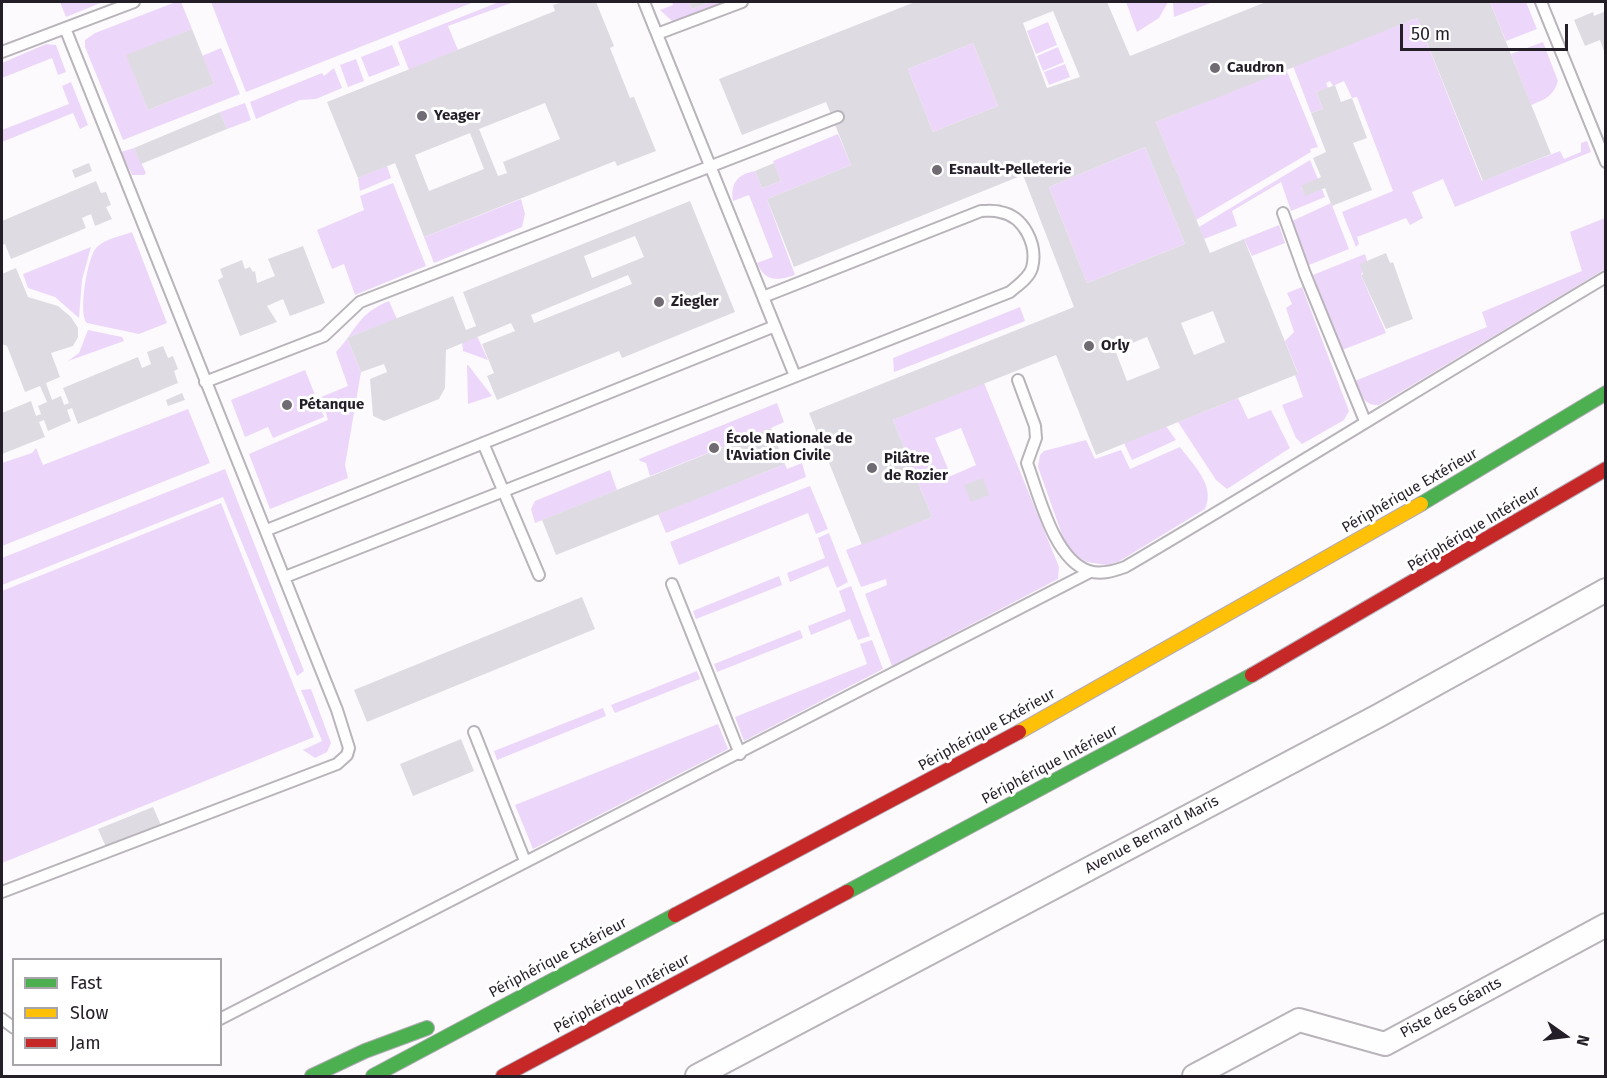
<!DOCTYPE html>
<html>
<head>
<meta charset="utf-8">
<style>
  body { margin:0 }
  #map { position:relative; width:1607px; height:1078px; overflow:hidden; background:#fcfafd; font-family:"Fira Sans",sans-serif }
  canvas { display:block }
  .frame { position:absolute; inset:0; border:3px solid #241e28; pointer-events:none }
  .legend { position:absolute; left:12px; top:958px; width:210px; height:108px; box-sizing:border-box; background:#fff; border:2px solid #a7a5a9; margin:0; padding:8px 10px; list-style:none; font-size:18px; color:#241e28 }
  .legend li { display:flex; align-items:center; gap:12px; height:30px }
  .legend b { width:30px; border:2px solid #a7a5a9 }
  .north { position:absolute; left:1535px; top:1006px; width:60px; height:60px; -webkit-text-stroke:4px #fff; paint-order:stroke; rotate:104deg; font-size:16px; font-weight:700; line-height:24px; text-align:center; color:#241e28 }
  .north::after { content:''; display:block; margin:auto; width:21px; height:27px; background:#241e28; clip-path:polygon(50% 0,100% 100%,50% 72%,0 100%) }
  .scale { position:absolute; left:1400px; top:24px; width:168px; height:27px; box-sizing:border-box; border:3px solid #241e28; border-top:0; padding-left:8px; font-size:18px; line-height:21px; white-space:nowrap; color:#241e28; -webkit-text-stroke:4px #fff; paint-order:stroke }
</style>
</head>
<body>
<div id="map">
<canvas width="1607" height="1078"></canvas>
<div class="frame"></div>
<ul class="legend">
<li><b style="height:8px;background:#4caf50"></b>Fast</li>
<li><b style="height:8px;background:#ffc107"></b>Slow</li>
<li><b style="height:8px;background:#c62828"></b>Jam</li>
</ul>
<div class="north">N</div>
<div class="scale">50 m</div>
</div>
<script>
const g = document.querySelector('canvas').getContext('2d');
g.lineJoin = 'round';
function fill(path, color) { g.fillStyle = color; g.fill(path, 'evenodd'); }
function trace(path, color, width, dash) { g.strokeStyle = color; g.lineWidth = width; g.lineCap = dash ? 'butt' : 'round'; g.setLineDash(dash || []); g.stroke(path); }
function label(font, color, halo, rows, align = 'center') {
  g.font = font + ' "Fira Sans",sans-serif'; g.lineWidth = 6; g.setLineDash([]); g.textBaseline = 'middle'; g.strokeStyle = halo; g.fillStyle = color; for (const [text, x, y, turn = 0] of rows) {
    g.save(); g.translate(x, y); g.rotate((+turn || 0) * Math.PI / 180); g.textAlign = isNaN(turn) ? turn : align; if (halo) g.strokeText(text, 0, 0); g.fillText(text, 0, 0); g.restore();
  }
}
const green = new Path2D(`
  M60,2H103L66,17Z
  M176,2H181L192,29L127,56L148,110L214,84L202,56L221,48L240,94L123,140L85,47V40L95,33Z
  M211,2H474L246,92Z
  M499,2H514L448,26L458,50L409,70L398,42Z
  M672,2H689L692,9L710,2H736L677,22L672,21L660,10L673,5Z
  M1126,2H1168L1159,18L1137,32Z
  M1173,2H1213L1174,17Z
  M1490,2H1526L1537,29L1506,41Z
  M1417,18L1482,181L1560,151L1564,159L1581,152V143L1587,141L1591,152L1455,207L1443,179L1412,192L1423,218L1410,225L1406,218L1357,237L1359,244L1356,247L1342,212L1393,191L1357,97L1352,98L1344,81L1333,86L1330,81L1326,83L1328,88L1316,92L1323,109L1311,113L1293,66Z
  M1048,22L1057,45L1036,54L1027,31Z
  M1543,42L1558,81C1554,95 1545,100 1531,105L1511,54Z
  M973,43L998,106L933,132L908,69Z
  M46,44L56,45L66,72L58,75L52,58L2,78V63Z
  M392,45L400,65L369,77L361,57Z
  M1058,47L1064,62L1043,71L1037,56Z
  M356,59L364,81L348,87L340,65Z
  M1065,64L1070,77L1049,85L1044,72Z
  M334,68L342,88L316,99L300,100L256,119L250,102L322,73L324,76Z
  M1286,69L1318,147L1310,149L1311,152L1196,220L1156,122Z
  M71,82L88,125L80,129L73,113L2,142V130L69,104L62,86Z
  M245,103L251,120L227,129L220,112Z
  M838,134L851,165L767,199L795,275C778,281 765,282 757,263L773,257L749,195L733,201C730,183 738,174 755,171L762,188L781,181L773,161Z
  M1145,147L1185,244L1087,283L1049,187Z
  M134,148L146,173L144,175H132L121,152Z
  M1310,160L1318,179L1301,187L1305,195L1322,189L1325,197L1291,211L1281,182L1232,211L1237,226L1204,239L1199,227Z
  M387,166L391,178L360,191L358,178Z
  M393,183L426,266L355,295L344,264L332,269L317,230L364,210L360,196Z
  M521,199L525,214L522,227L434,263L424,237Z
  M1331,203L1349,249L1309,265L1292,221Z
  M1605,218V269L1379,405C1363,406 1361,394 1355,381L1487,327L1482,312L1582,271L1570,232Z
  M1279,225L1285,243L1252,256L1244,239Z
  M132,232L167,323L139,334L87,323C78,315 87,256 97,247C105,239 121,236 132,232Z
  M91,247L82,280L79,318L55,297L28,288L23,274Z
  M1365,254L1367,261L1361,275L1386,333L1342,350L1313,275Z
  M1302,287L1349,411L1344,420L1302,444L1296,438L1282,405L1303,397L1295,375L1298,373L1285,341L1294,332L1286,308L1292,304L1287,293Z
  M389,301L397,319L347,338L361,372L345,465L348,478L270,509L249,454L328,420L321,397L348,386L336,352C357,330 357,314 389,301Z
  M1020,307L1025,321L894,372L893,358Z
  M88,330L122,337L124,341L68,361L79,353Z
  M477,336L488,360L463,351L462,342Z
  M467,365H468L492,396L468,404Z
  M305,370L324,417L273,438L268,427L245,437L231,400Z
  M984,383L1059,567L1058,579L892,666L865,594L887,585L886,579L861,587L846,550L932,517L893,420ZM961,428L976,465L951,476L935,438Z
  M1238,398L1248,419L1271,410L1290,448L1227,489L1216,480L1178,422Z
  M777,403L784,422L771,428L650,476L646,463L640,461L639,459Z
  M188,409L210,463L2,546V463L32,453L36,448L43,465Z
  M1166,426L1176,440L1132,460L1124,443Z
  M1086,440L1095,459L1121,450L1130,469L1180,447C1193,465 1216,485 1205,509L1118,562L1106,565L1087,562L1078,557L1065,543L1038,467L1040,455L1044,451Z
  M802,463L806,477L666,533L658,514L785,464L787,469Z
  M225,469L304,671L297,676L223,497L2,585V558Z
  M610,470L617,490L535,523L531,509L535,501Z
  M810,486L828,529L816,534L808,513L679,565L670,542Z
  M221,503L314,737L2,863V591Z
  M829,533L848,582L837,588L828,566L790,582L787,573L825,558L818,538Z
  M779,576L782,585L696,619L693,611Z
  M851,586L870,636L858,640L850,619L811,635L808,626L846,611L839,591Z
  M800,630L803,638L717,672L714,664Z
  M872,640L883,669L744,741L735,717L867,664L860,644Z
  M697,671L700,679L615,713L611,705Z
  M311,689L331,743L327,752L315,758L303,750L322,741L301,690Z
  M603,708L606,716L497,760L494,751Z
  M718,724L728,749L533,849L515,805Z`);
const building = new Path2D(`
  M563,2H596L614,46L610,48L630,98L634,97L656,151L617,166L615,161L424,237L395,163L358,178L327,102L555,11L553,5ZM545,103L560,139L503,162L507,173L498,176L479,129ZM470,133L484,169L429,191L415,155Z
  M689,2H710L692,9Z
  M915,2H1107L1130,56L1266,2H1490L1551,154L1483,181L1417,18L1156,122L1210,253L1244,239L1298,374L1096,455L1056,355L893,420L932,517L862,545L809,413L1074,307L1023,175L794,267L767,199L851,165L826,102L742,135L719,79ZM1053,11L1080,77L1047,88L1023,23ZM973,43L998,106L933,132L908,69ZM1145,147L1185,244L1087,283L1049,187ZM1213,311L1225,342L1194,355L1181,323ZM1147,337L1160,368L1127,381L1115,350Z
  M1606,11V54H1605L1600,40L1585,46L1574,20L1593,12L1594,16Z
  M192,29L214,84L148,110L126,55Z
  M1335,85L1341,102L1352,98L1367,138L1353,143L1372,190L1332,206L1325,188L1305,196L1301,186L1321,177L1313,158L1326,152L1311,113L1323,109L1316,92Z
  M220,112L227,129L141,164L134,148Z
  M89,163L92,171L75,178L72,170Z
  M774,163L781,181L762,188L755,171Z
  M96,181L101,193L106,192L111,205L106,207L112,219L95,226L91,214L82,218L86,228L11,259L5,244L2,245V221Z
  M690,201L735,312L622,358L619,351L497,400L487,376L494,373L482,344L515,331L511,323L446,350L445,388L439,399L384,421L373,416L370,379L387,372L384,364L361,372L347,338L453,296L466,330L476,326L463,292ZM635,236L644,257L592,278L584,256ZM628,275L632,284L534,323L531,315Z
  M303,246L325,303L290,316L283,299L267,306L277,322L240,336L218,280L223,277L220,269L242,260L245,269L250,267L253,272L255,271L257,283L275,276L268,259Z
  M1386,253L1390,263L1393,262L1413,319L1386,329L1361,275L1363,274L1360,264Z
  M16,268L28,297L58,306L71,317L78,328V337L73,346L51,353L60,377L46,383L52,400L61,396L64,405L69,403L63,388L138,357L142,368L151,364L147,352L163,346L168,358L173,356L178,369L174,371L178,383L78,424L72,408L67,410L71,421L48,431L44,420L39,422L45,437L2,454V413L31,401L36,416L41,414L38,406L47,402L40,386L25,392L7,346L2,344V274Z
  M182,393L185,400L168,406L166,400Z
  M771,428L785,464L556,555L542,520Z
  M983,478L989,495L971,502L964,485Z
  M582,597L595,629L367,722L354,690Z
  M461,739L474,771L413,796L400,764Z
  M153,807L161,825L106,847L98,829Z`);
const lane = new Path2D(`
  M644,2L763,297
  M1541,2L1606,162
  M657,34L742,2
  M2,52L134,2
  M1283,213L1305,274L1365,421
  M1018,380L1035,426L1036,438L1027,463C1039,495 1054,560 1089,571C1101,575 1114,571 1125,567C1286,472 1445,373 1606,277
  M205,382L324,336L360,302L838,117
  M483,443L539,575
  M267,530L775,326
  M285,577L1010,292C1018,285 1029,278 1032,268C1038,245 1024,216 1000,212C994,210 987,211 981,211L763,297L795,376
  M672,584L740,754
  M474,732L525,861
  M2,892L337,764L347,755L349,748L337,710L65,28
  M2,1019L14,1028
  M220,1019L1090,572`);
const street = new Path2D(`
  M697,1076L1378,716L1606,590
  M1194,1076L1299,1020L1385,1044L1606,925`);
const fast = new Path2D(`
  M1421,504L1606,393
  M847,892L1252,675
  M312,1076L365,1051L427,1028
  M373,1076L675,915`);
const slow = new Path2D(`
  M1019,732L1421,504`);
const jam = new Path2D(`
  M1252,675L1606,469
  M675,915L1019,732
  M503,1076L847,892`);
const markers = [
  [1215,68,6,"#706b73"],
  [422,116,6,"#706b73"],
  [937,170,6,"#706b73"],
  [659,302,6,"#706b73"],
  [1089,346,6,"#706b73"],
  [287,405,6,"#706b73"],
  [714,448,6,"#706b73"],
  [872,468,6,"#706b73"]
];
const poiNames = [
  ["Caudron",1227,68],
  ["Yeager",434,116],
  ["Esnault-Pelleterie",949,170],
  ["Ziegler",671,302],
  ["Orly",1101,346],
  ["Pétanque",299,405],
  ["École Nationale de",726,439],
  ["l'Aviation Civile",726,456],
  ["Pilâtre",884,459],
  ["de Rozier",884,476]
];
const streetNames = [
  ["Périphérique Extérieur",1410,491,-30],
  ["Périphérique Intérieur",1474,529,-31],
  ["Périphérique Extérieur",987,730,-29],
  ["Périphérique Intérieur",1050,765,-28],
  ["Avenue Bernard Maris",1152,835,-28],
  ["Périphérique Extérieur",558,958,-28],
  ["Périphérique Intérieur",622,994,-28],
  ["Piste des Géants",1451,1008,-28]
];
fill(green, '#ecd7fa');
fill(building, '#dfdbe2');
trace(lane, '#b8b4ba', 14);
trace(street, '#b8b4ba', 26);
trace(fast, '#b3abb8', 16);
trace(slow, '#b3abb8', 16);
trace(jam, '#b3abb8', 16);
trace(lane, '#fffeff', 10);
trace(street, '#fffeff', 22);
trace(fast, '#4caf50', 14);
trace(slow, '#ffc107', 14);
trace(jam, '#c62828', 14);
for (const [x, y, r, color] of markers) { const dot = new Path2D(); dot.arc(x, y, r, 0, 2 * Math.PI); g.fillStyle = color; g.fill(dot); trace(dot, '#fff', 2); }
label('bold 15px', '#241e28', '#fff', poiNames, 'left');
label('15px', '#241e28', '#fff', streetNames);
</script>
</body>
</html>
